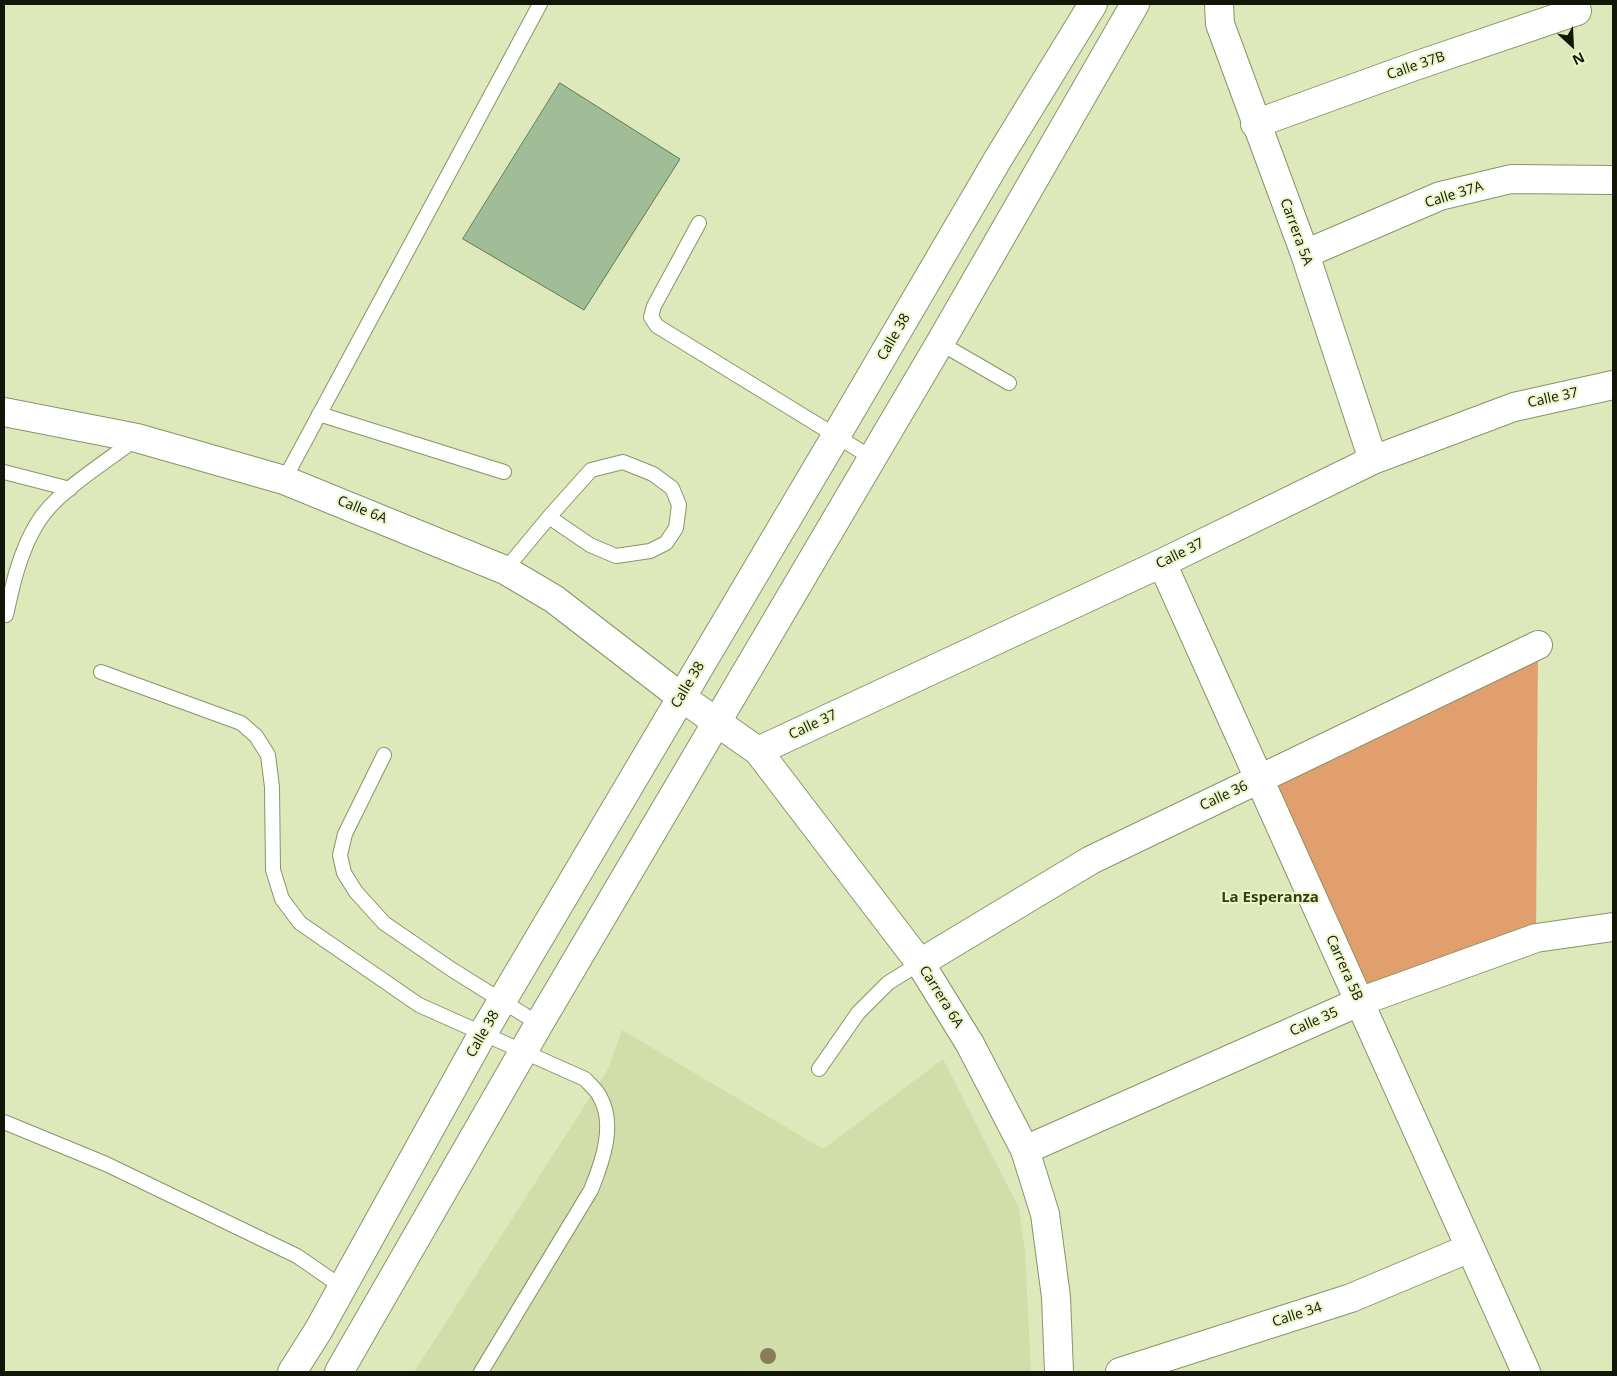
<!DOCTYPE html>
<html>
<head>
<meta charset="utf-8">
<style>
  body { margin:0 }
  #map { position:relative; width:1617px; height:1376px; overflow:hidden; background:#dee9bb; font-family:"Open Sans",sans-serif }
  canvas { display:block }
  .frame { position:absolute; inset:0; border:5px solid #121606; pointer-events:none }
  .north { position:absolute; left:1547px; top:20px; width:50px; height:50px; -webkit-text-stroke:4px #ebf6c8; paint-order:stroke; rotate:155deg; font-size:14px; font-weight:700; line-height:20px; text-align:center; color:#121606 }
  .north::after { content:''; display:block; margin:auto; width:18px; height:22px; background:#121606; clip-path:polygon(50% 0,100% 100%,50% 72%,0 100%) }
</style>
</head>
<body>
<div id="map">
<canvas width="1617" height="1376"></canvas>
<div class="frame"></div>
<div class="north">N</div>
</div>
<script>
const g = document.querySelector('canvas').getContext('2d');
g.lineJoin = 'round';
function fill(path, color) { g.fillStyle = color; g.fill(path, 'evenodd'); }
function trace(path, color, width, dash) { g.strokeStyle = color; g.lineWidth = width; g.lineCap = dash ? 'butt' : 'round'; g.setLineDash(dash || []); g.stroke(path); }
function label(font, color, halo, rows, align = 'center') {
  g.font = font + ' "Open Sans",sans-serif'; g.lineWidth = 4; g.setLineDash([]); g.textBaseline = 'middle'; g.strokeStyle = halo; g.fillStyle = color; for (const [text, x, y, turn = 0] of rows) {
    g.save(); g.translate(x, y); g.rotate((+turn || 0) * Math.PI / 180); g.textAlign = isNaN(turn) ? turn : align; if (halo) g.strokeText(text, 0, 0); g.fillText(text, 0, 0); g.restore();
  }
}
const built = new Path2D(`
  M622,1030L823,1149L943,1059L1019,1208L1025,1250L1031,1372H414L608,1069Z`);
const green = new Path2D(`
  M1538,645L1536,938L1359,1002L1259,780Z`);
const building = new Path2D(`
  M560,83L680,159L584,310L463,239Z`);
const service = new Path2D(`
  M699,223L654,306L651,317L657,326L872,458
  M940,343L1009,383
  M319,414L504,472
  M4,472L70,489
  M284,480L540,4
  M505,570L549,517L591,470L623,462L653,474L672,488L679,505L676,528L666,543L650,551L616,556L590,545L549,517
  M6,615C13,583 20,551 38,522C57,491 108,461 137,438
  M101,672L241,723L256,736L268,755L272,787L273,870L282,899L300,923L419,1005L585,1079C590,1085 597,1090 600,1097C616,1125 602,1163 591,1190L481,1372
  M384,755L345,834L340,855L344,873L356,892L384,923L451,969L539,1024
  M819,1069L858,1013L888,983L920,963
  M4,1122L106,1164L297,1256L342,1287`);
const minor = new Path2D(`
  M1219,4L1220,24L1305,254L1373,460
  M1255,124L1415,66L1577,11L1575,4
  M1305,254L1440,196L1511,179L1613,180
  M4,412L137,438L284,480L505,570L554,599L681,697L758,751L920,963L970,1044L1025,1150L1045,1214L1056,1297L1059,1372
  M1162,563L1526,1372
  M758,751L1162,563L1373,460L1514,407L1613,385
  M920,963L1091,860L1538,645
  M1025,1150L1359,1002L1536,938L1613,927
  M1120,1372L1351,1298L1470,1248`);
const trunk = new Path2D(`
  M292,1372L318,1331L483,1033L836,436L998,159L1093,4
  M339,1372L539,1024L940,343L1135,4`);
const trees = [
  [768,1356]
];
const streetNames = [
  ["Calle 37B",1416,66,-19],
  ["Calle 37A",1454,195,-17],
  ["Carrera 5A",1296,232,70],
  ["Calle 38",894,337,-60],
  ["Calle 37",1553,398,-12],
  ["Calle 6A",362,510,22],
  ["Calle 37",1180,554,-26],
  ["Calle 38",688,685,-59],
  ["Calle 37",813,725,-25],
  ["Calle 36",1224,796,-25],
  ["Carrera 5B",1344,968,66],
  ["Carrera 6A",941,997,58],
  ["Calle 35",1314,1022,-24],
  ["Calle 38",483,1034,-60],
  ["Calle 34",1297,1315,-18]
];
const neighbourhoodNames = [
  ["La Esperanza",1270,898]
];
fill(built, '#d2dea9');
fill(green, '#e09f6d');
fill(building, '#a0bd97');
trace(building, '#5e7855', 1);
trace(service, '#899368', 16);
trace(minor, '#899368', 30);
trace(trunk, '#899368', 30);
trace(service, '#fff', 14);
trace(minor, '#fff', 28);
trace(trunk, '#fff', 28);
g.fillStyle = '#877d5b';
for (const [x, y] of trees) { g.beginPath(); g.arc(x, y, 8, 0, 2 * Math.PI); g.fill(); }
label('14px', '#121606', '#ebf6c8', streetNames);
label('bold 15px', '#353c14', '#ebf6c8', neighbourhoodNames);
</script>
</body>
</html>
